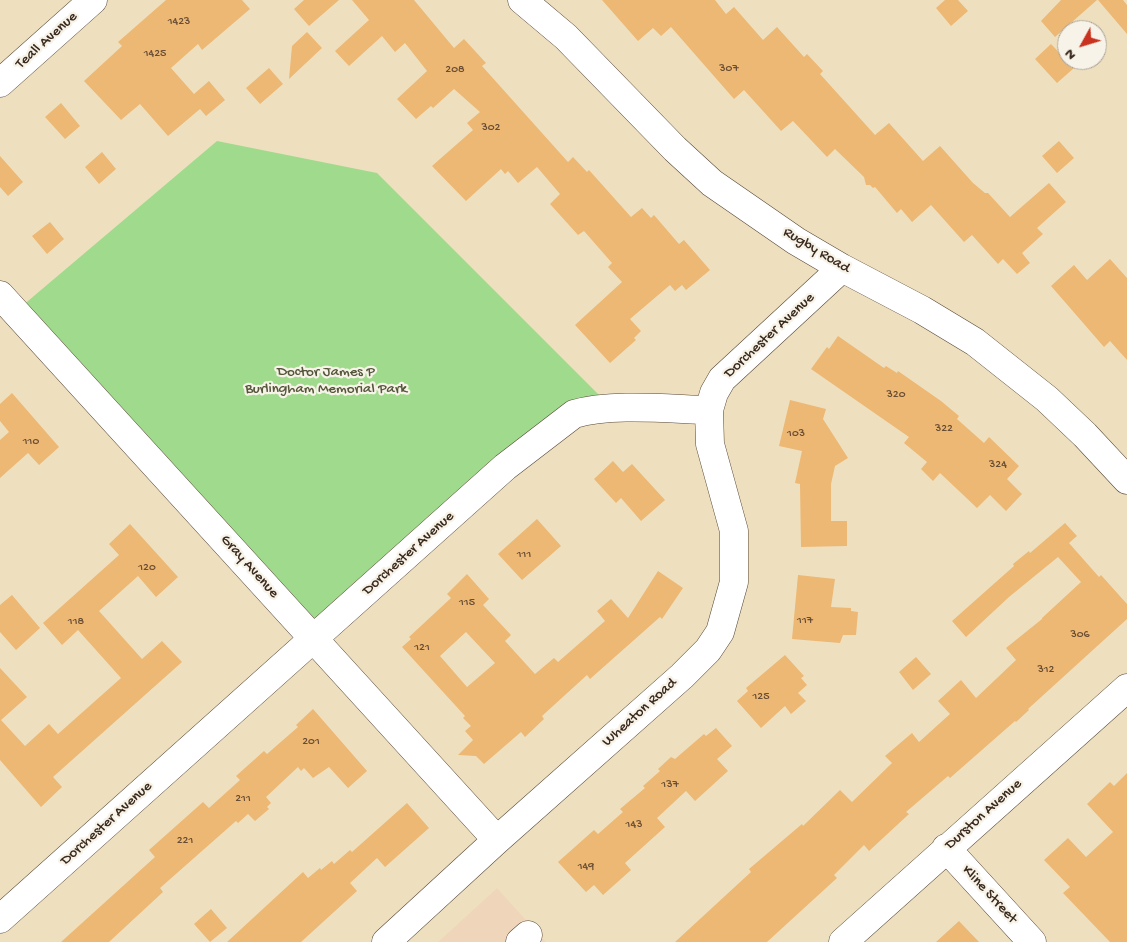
<!DOCTYPE html>
<html>
<head>
<meta charset="utf-8">
<style>
  body { margin:0 }
  #map { position:relative; width:1127px; height:942px; overflow:hidden; background:#eee0bf; font-family:"Gochi Hand",sans-serif }
  canvas { display:block }
  .north { position:absolute; left:1057px; top:20px; width:50px; height:50px; box-sizing:border-box; background:#f7f3e8; border:1px solid #aca397; border-radius:50%; rotate:231deg; font-size:14px; font-weight:700; line-height:20px; text-align:center; color:#3b2a1e }
  .north::after { content:''; display:block; margin:auto; width:18px; height:22px; background:#c8321e; clip-path:polygon(50% 0,100% 100%,50% 72%,0 100%) }
</style>
</head>
<body>
<div id="map">
<canvas width="1127" height="942"></canvas>
<div class="north">N</div>
</div>
<script>
const g = document.querySelector('canvas').getContext('2d');
g.lineJoin = 'round';
function fill(path, color) { g.fillStyle = color; g.fill(path, 'evenodd'); }
function trace(path, color, width, dash) { g.strokeStyle = color; g.lineWidth = width; g.lineCap = dash ? 'butt' : 'round'; g.setLineDash(dash || []); g.stroke(path); }
function label(font, color, halo, rows, align = 'center') {
  g.font = font + ' "Gochi Hand",sans-serif'; g.lineWidth = 4.5; g.setLineDash([]); g.textBaseline = 'middle'; g.strokeStyle = halo; g.fillStyle = color; for (const [text, x, y, turn = 0] of rows) {
    g.save(); g.translate(x, y); g.rotate((+turn || 0) * Math.PI / 180); g.textAlign = isNaN(turn) ? turn : align; if (halo) g.strokeText(text, 0, 0); g.fillText(text, 0, 0); g.restore();
  }
}
const built = new Path2D(`
  M497,888L546,942H438Z`);
const green = new Path2D(`
  M217,141L377,173L612,408L587,410L314,639L15,312Z`);
const building = new Path2D(`
  M166,0H242L250,9L202,50L198,44L171,68L194,94L209,81L225,100L206,116L200,109L168,136L140,104L121,120L84,81L122,46L118,42Z
  M304,0H339L309,26L294,9Z
  M352,0H414L454,48L464,39L486,63L482,66L568,162L573,157L587,172L589,170L631,217L642,208L651,218L654,215L679,244L684,240L710,270L686,290L682,285L675,291L670,285L630,319L641,331L634,338L636,340L610,363L575,325L622,282L608,267L612,263L584,231L578,235L550,204L560,194L537,167L518,183L508,171L505,174L501,169L466,201L432,166L473,130L467,123L480,112L454,89L433,108L431,106L416,119L397,99L427,71L405,43L395,52L382,36L349,66L335,51L369,20Z
  M602,0H715L726,14L734,7L763,40L777,27L804,57L807,54L823,71L820,74L875,135L889,123L923,161L940,146L973,183L985,193H988L1010,217L1049,183L1066,202L1037,228L1043,234L1022,253L1030,263L1017,274L1003,259L998,264L972,235L964,242L931,205L912,222L901,209L897,213L875,187L873,188L870,185H866L864,177L835,149L827,157L793,121L781,131L744,90L734,99L671,27L661,36L653,28L638,41Z
  M945,0H958L968,11L951,26L936,8Z
  M1061,0H1097L1055,37L1041,21Z
  M1098,0H1123L1127,5V34Z
  M307,32L322,48L289,79L292,46Z
  M1051,44L1074,68L1057,83L1035,59Z
  M269,68L283,84L260,104L246,88Z
  M61,103L80,126L65,139L45,117Z
  M1059,141L1074,158L1057,173L1042,156Z
  M102,152L116,169L99,184L85,167Z
  M0,156L23,182L8,196L0,187Z
  M50,222L64,239L47,254L32,236Z
  M1110,259L1127,278V360L1110,341L1104,347L1051,286L1074,265L1087,280Z
  M838,336L884,368L886,366L897,373L898,371L941,401L959,416L957,419L984,443L989,437L1019,466L1007,479L1022,494L1006,511L990,495L977,508L940,473L933,481L921,469L927,462L904,443L909,437L811,369L827,347L829,349Z
  M12,393L59,447L39,465L28,453L0,478V440L9,432L0,421V404Z
  M790,400L826,409L823,419L848,458L835,466L831,484V521H847V546L801,547L800,484L795,483L802,451L779,446Z
  M613,461L623,472L632,464L665,500L641,521L621,498L616,503L594,479Z
  M537,519L561,546L522,580L498,554Z
  M1065,523L1077,536L1069,543L1099,577L1101,575L1127,604V619L1028,709L1029,710L1016,722L1015,721L950,778L948,776L906,812L909,814L869,851L864,845L834,875L837,878L767,942H675L751,872L749,869L802,824L803,826L840,790L852,802L892,763L885,756L912,733L919,742L950,714L938,701L961,680L976,698L1016,660L1006,648L1042,619V618L1081,582L1058,557L1009,597L966,637L952,621L1014,566L1013,564L1029,551L1030,553Z
  M130,524L178,577L156,597L138,576L99,611L142,659L162,641L182,662L53,777L62,787L41,807L0,760V668L27,697L1,720L25,746L49,724L58,734L121,678L78,630L62,645L43,623L119,555L109,544Z
  M658,571L683,588L662,619L660,617L590,679L587,675L542,716L544,719L525,737L521,732L484,764L476,756L458,755L473,740L465,731L471,726L463,718L465,716L402,647L411,639L409,637L451,598L447,594L467,574L489,599L483,605L511,635L505,641L535,674L554,658L558,662L605,621L597,611L611,599L628,618ZM466,632L495,663L467,687L440,656Z
  M798,575L835,579L831,607L851,608V611L858,612L856,635H843L840,643L792,639Z
  M12,595L40,628L16,650L0,632V605Z
  M785,655L804,676L801,678L807,685L798,693L806,701L791,714L785,706L761,728L737,701L748,691L746,688Z
  M916,657L931,674L913,690L899,672Z
  M313,709L367,771L348,788L329,767L313,778L304,768L301,771L298,767L266,797L271,803L267,807L269,809L255,821L248,814L238,823L236,821L160,888L163,892L109,942H61L155,857L149,850L203,802L209,808L240,780L236,776L264,751L267,754L298,727L296,725Z
  M716,728L732,746L717,759L728,771L695,801L686,791L657,818L665,827L625,863L631,870L603,895L594,885L586,892L558,862L594,830L598,834L623,812L620,809L645,788L643,786L660,771L658,769L671,757L675,759L704,734L706,736Z
  M1127,773V942H1110L1063,893L1070,887L1044,860L1068,838L1086,857L1113,832L1087,804L1110,782L1114,786Z
  M407,803L429,828L385,867L377,858L350,883L357,891L301,942H227L303,872L308,878L320,868L321,870L332,861L334,864L350,850L352,852Z
  M211,909L227,928L210,942L194,924Z
  M959,921L979,942H936Z`);
const minor = new Path2D(`
  M522,0L566,37L675,149L712,183L796,241L842,268L922,310L975,342L1047,399L1085,435L1127,480
  M0,83L93,0
  M0,295L497,840
  M946,848L1032,942
  M0,919L505,467L574,414C612,403 669,409 709,410
  M386,942L497,840L682,676L708,650L720,632L734,582V531L710,444L709,410L714,393L722,379L842,268
  M520,942L528,935
  M843,942L1127,688`);
const numberNames = [
  ["1423",179,22],
  ["1425",155,54],
  ["307",729,69],
  ["208",455,70],
  ["302",491,128],
  ["320",896,395],
  ["322",944,429],
  ["103",796,434],
  ["110",31,442],
  ["324",998,465],
  ["111",524,555],
  ["120",147,568],
  ["115",467,603],
  ["117",805,621],
  ["118",76,622],
  ["306",1080,635],
  ["121",422,648],
  ["312",1046,670],
  ["125",761,697],
  ["201",311,742],
  ["137",670,785],
  ["211",243,799],
  ["143",634,825],
  ["221",185,841],
  ["149",586,867]
];
const streetNames = [
  ["Teall Avenue",47,41,-42],
  ["Rugby Road",816,251,31],
  ["Dorchester Avenue",770,336,-43],
  ["Dorchester Avenue",409,554,-42],
  ["Gray Avenue",249,567,48],
  ["Wheaton Road",640,713,-42],
  ["Durston Avenue",984,815,-42],
  ["Dorchester Avenue",107,824,-42],
  ["Kline Street",989,895,47]
];
const parkNames = [
  ["Doctor James P",326,373],
  ["Burlingham Memorial Park",326,390]
];
fill(built, '#efd6bb');
fill(green, '#a0da8d');
fill(building, '#edb774');
trace(minor, '#564536', 29);
trace(minor, '#fff', 28);
label('12px', '#684d34', null, numberNames);
label('15px', '#3b2a1e', '#f7f3e8', streetNames);
label('15px', '#54563a', '#f7f3e8', parkNames);
</script>
</body>
</html>
